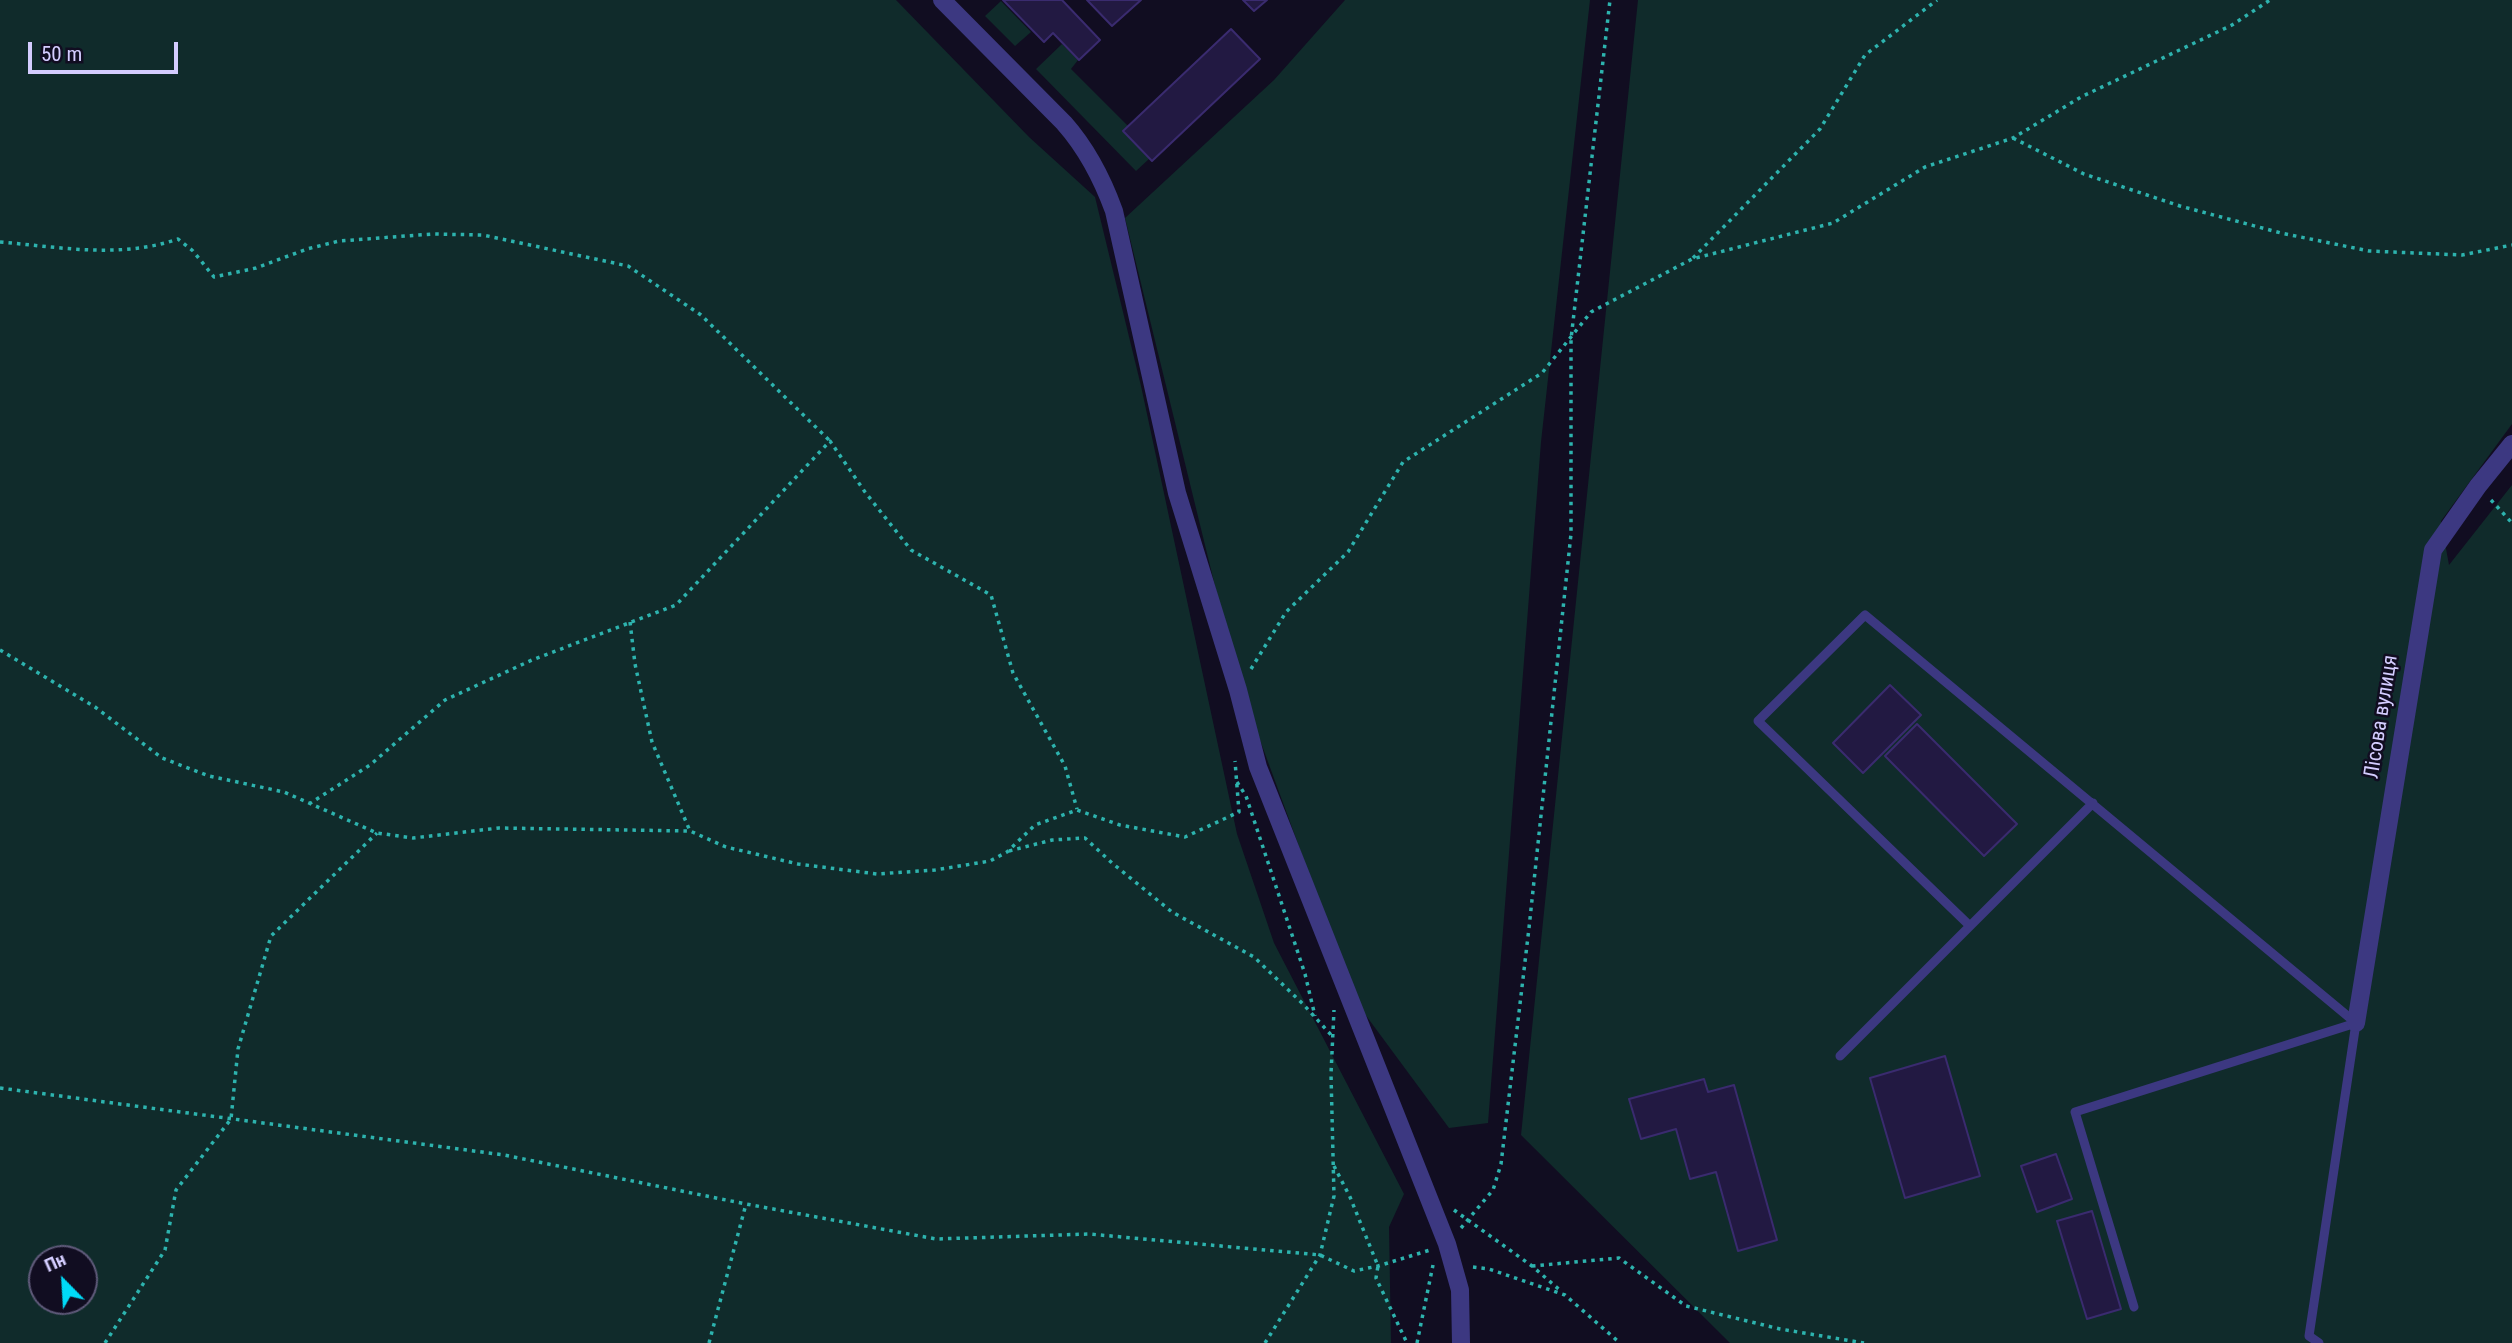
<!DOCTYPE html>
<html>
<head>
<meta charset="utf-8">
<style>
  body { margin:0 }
  #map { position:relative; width:2512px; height:1343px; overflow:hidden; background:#110d21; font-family:"Roboto Condensed",sans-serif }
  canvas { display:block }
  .north { position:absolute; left:28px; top:1245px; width:70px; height:70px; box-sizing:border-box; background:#110d21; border:2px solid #5f5a7a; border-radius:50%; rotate:336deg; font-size:19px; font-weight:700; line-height:28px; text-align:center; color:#d4cdff }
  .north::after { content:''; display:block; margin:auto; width:24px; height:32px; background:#00dbf8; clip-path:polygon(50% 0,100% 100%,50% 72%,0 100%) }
  .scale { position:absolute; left:28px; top:42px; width:150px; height:32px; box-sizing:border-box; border:4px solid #d4cdff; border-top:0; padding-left:9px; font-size:21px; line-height:24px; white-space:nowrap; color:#d4cdff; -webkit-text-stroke:5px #110d21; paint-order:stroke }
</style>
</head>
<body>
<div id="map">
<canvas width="2512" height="1343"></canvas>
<div class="north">Пн</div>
<div class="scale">50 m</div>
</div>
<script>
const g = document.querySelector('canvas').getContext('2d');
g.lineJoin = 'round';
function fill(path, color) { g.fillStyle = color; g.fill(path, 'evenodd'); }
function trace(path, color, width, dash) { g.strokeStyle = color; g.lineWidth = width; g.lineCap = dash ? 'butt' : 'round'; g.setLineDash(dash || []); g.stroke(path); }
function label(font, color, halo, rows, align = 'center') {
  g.font = font + ' "Roboto Condensed",sans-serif'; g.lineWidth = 5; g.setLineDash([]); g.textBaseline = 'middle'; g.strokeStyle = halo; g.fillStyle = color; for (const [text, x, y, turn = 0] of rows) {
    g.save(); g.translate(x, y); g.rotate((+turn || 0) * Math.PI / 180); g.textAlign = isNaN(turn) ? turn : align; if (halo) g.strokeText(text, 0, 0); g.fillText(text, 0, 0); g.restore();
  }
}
const green = new Path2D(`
  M0,0H896L1029,137L1095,197L1141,386L1237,834L1274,943L1404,1194L1389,1227L1391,1343H0ZM42,1259H84V1301H42Z
  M1345,0H1590L1541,442L1488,1123L1449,1128L1356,1002L1238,680L1125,218L1274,80Z
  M1638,0H2512V424L2441,521L2449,565L2512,485V1343H1730L1521,1135Z
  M1001,1L1031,32L1015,46L985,16Z
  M1062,44L1078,60L1071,69L1128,126L1122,131L1149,159L1136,171L1036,69Z`);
const building = new Path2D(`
  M1003,0H1062L1100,40L1079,60L1053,33L1044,42Z
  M1087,0H1141L1112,26Z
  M1243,0H1267L1254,11Z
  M1231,29L1260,59L1152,161L1123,131Z
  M1890,685L1921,715L1863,773L1833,743Z
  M1917,724L2017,824L1984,856L1885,756Z
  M1945,1056L1980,1176L1905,1198L1870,1078Z
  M1704,1079L1708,1092L1734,1085L1777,1240L1738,1251L1716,1172L1690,1179L1676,1129L1641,1139L1629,1099Z
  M2056,1154L2072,1199L2037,1212L2021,1166Z
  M2092,1211L2121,1309L2087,1319L2057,1221Z`);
const path = new Path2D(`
  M2013,138L2084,174L2180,206L2281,233L2369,251L2462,255L2512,245
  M0,242C60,247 120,259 178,239L193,251L214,277L256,268L307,249L339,241L433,234L483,235L628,266L701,315L830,441
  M1693,258L1820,129L1865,55L1937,0
  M2491,500L2512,523
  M630,622L635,664L652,742L690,831
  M0,650L95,707L162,758L209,776L284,792L377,833L413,838L499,828L690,831L726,847L798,864L877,874L935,870L990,861L1007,852L1035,825L1077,810L1120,825L1185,837L1239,812L1235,761
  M1251,669L1286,612L1348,552L1403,462L1542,373L1591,312L1692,259L1833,223L1925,167L2013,138L2081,97L2232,25L2270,0
  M1237,782L1246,796L1305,974L1315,1016
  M309,804L370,765L445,700L532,660L676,605L830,441L865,492L911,550L991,595L1013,673L1065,766L1077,809
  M1009,851L1052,840L1085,838L1112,863L1172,912L1254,957L1303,1004L1333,1037
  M0,1088L504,1155L746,1204L936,1239L1089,1234L1320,1255L1354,1271L1378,1266L1430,1250
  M1334,1166L1350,1197L1378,1266L1376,1278L1407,1343
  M1454,1210L1532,1266L1562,1292
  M1461,1228L1493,1190L1501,1164L1529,928L1571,534V339L1610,0
  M1532,1266L1619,1258L1686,1306L1780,1329L1864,1343
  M1473,1267L1489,1269L1565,1295L1620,1343
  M105,1343L165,1250L176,1190L231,1119L238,1049L271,936L377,833
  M709,1343L746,1204
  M1265,1343L1320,1255L1334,1196L1331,1074L1334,1010
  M1417,1343L1433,1265`);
const service = new Path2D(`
  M1970,926L2093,803
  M1840,1056L1970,926L1758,721L1865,615L2356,1023
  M2134,1307L2075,1112L2356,1023
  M2319,1343L2309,1336L2356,1023`);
const minor = new Path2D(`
  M942,0L1064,123C1087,149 1102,178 1114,211L1177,493L1238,690L1258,767L1447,1244L1460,1290L1461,1343
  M2356,1023L2433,550L2478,486L2512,444`);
const streetNames = [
  ["Лісова вулиця",2382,717,-81]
];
fill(green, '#102b2b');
fill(building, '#221942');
trace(building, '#3a2b6f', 2);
trace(path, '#2db3ae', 3.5, [3.5, 5]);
trace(service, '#3c3881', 9);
trace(minor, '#3c3881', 18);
label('21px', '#d4cdff', '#110d21', streetNames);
</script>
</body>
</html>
